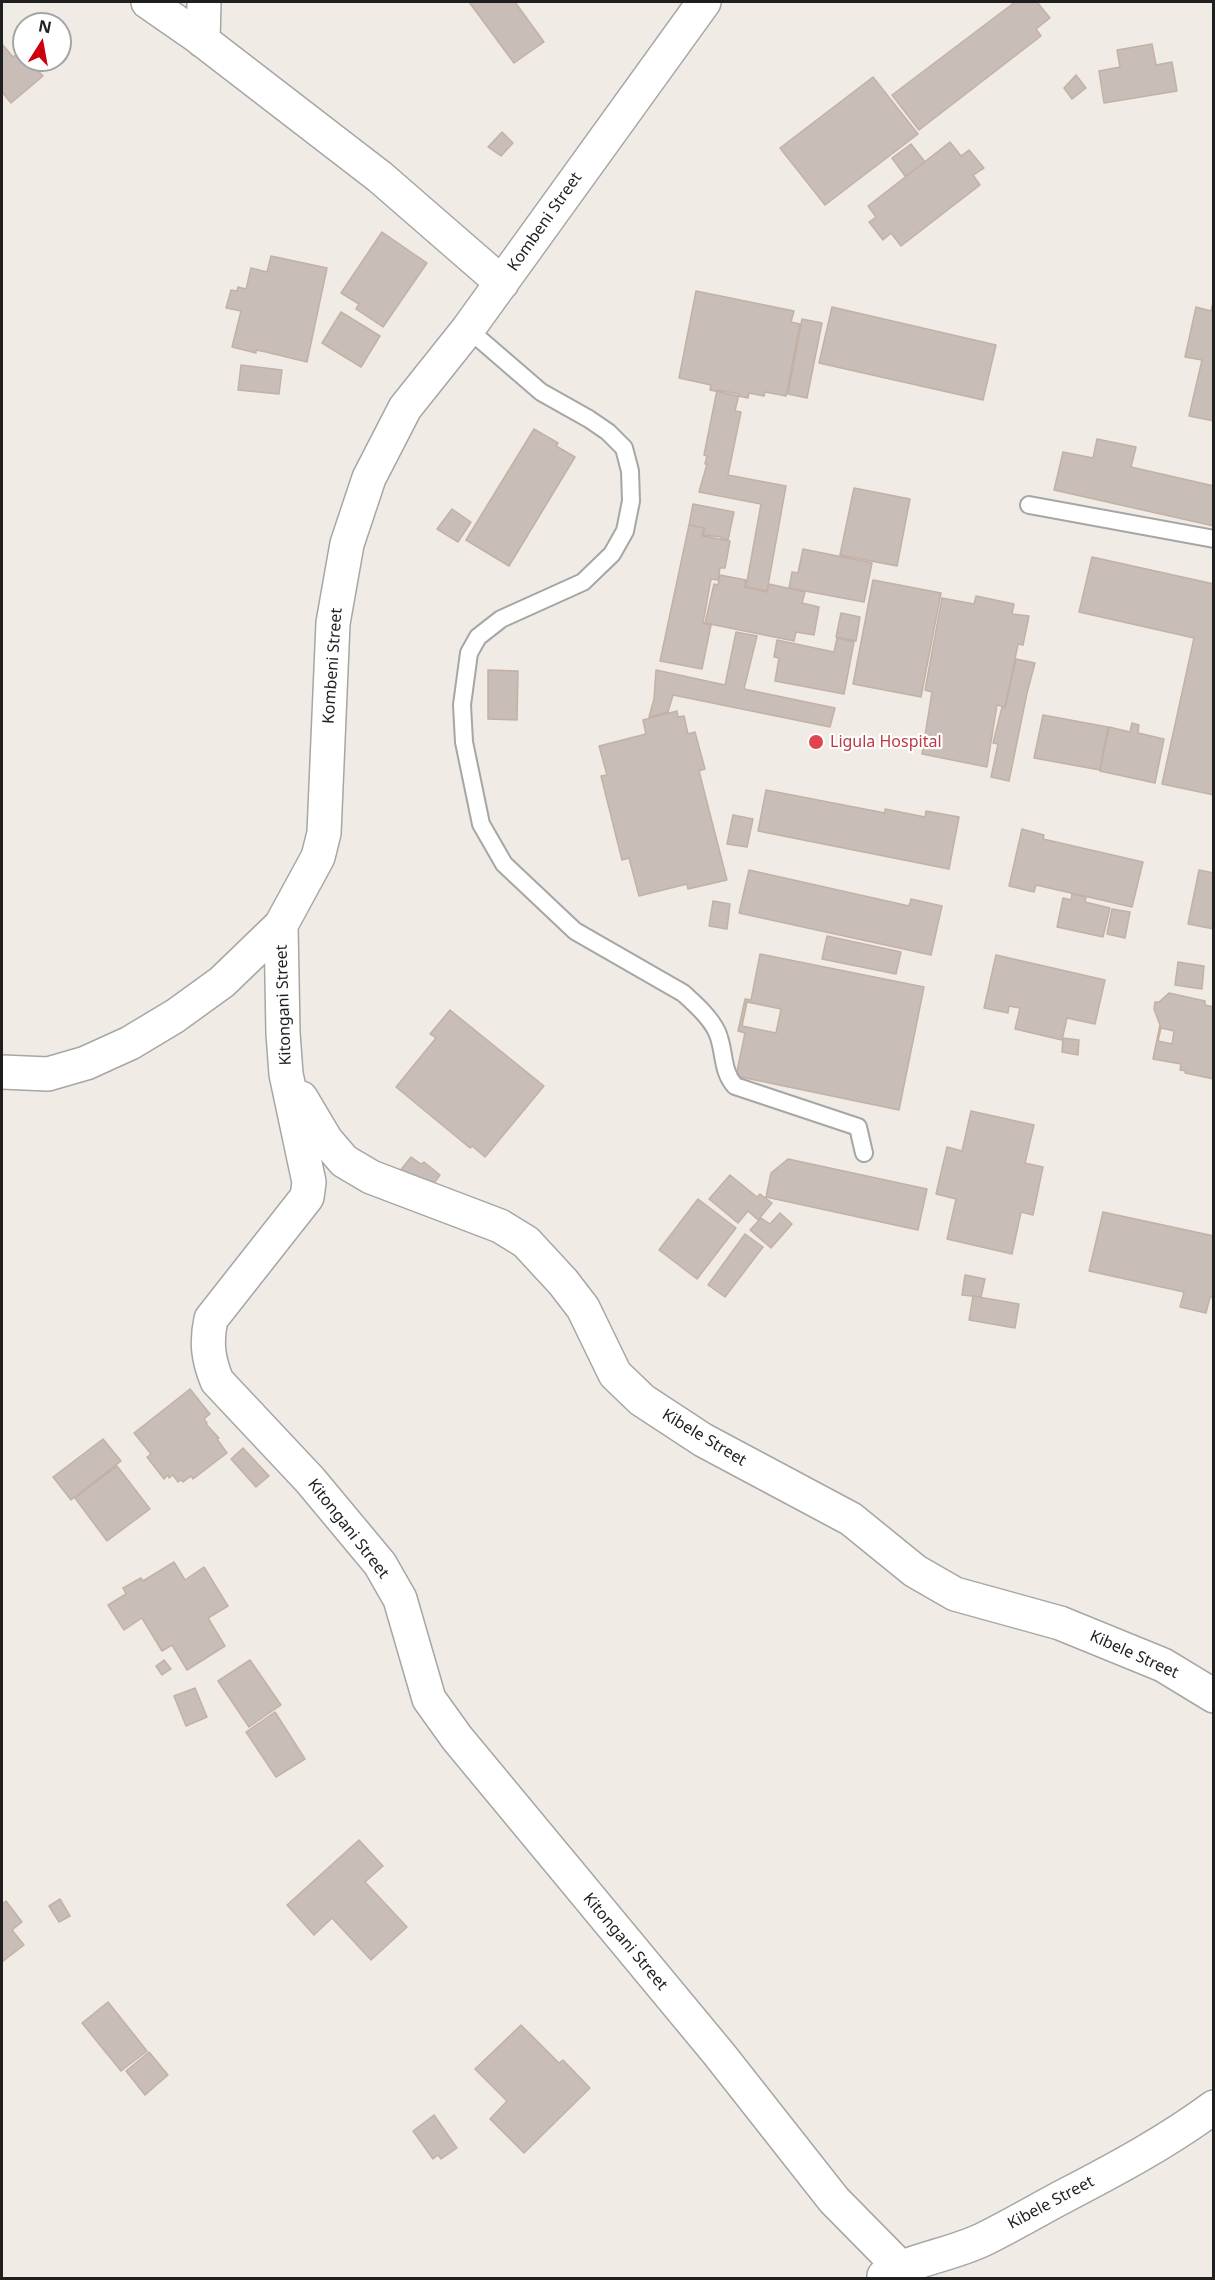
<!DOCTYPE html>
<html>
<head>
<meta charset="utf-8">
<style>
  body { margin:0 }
  #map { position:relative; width:1215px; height:2280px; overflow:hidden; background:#f0ebe4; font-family:"Noto Sans",sans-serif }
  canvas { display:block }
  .frame { position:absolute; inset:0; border:3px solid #1f1f1f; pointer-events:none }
  .north { position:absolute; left:12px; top:12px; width:60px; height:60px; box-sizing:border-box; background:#fff; border:2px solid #a5a5a5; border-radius:50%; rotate:11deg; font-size:16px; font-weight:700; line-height:24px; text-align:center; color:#1f1f1f }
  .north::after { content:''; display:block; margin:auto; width:21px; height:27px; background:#cd000b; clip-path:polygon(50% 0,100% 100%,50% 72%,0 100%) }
</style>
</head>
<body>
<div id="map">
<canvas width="1215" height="2280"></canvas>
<div class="frame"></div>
<div class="north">N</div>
</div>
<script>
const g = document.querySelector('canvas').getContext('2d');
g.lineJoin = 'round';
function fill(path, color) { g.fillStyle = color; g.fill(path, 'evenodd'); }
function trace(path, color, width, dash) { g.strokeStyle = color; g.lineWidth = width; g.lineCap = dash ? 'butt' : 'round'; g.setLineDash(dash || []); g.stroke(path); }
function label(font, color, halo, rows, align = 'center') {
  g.font = font + ' "Noto Sans",sans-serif'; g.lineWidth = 4.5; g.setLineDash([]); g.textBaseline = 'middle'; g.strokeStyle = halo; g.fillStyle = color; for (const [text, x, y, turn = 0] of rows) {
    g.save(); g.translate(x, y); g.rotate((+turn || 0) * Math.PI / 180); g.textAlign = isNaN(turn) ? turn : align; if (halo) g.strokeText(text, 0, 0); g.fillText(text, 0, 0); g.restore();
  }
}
const building = new Path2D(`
  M469,2H515L544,42L514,63Z
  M1015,2H1037L1050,18L1036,29L1041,36L919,130L892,95Z
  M2,44L13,57L20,51L24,55V60H28L43,76L11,103L2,92Z
  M1152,44L1156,65L1172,62L1177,91L1104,103L1099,71L1120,67L1117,50Z
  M1076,75L1086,88L1072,99L1064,88Z
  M873,77L918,134L825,205L780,148Z
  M502,132L513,143L501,156L488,147Z
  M950,142L961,156L969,150L984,168L973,175L980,185L901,246L891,233L883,240L869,222L876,217L868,206Z
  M911,144L925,162L905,176L892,158Z
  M382,232L427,263L383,327L356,309L359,304L341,293Z
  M271,256L327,268L307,362L266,352L256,350V353L232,347L241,311L226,308L231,290L237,291L238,287L246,289L251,268L267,272Z
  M696,291L794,311L791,322L800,324L786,396L765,392L764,396L749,393L748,398L710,390L711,385L679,378Z
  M1214,299V421L1189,416L1202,360L1185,357L1196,307L1211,311Z
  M832,307L996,345L983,400L819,363Z
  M341,312L380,336L361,367L322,343Z
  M802,319L822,323L807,398L788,394Z
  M241,365L282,370L279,394L238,390Z
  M717,390L739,394L735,411L741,412L728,475L786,486L767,591L746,587L761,504L699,492L707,464H705L707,456L704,455Z
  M534,429L558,443L556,446L575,457L509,566L466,540Z
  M1097,439L1136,447L1131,467L1214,486V526L1054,490L1063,452L1093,458Z
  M854,488L910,499L897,566L840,555Z
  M693,504L734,512L728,540L721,538V537L703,535L705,528L689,525Z
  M452,509L471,522L458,542L437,529Z
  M689,525L704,528L702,536L730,541L725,568H720L718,580L711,579L703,623L711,625L702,669L660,661Z
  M803,549L872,563L864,602L789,588L792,572L798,573Z
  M1092,557L1214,584V795L1162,784L1194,638L1079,612Z
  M720,575L746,580L744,587L767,592L769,584L805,592L802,603L819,607L814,635L796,632L794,641L705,623L714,584L718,585Z
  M873,580L941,593L921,697L853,684Z
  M976,596L1014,604L1012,614L1029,616L1023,645L1018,644L1005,707L997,705L987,767L922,754L932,692L925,690L942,598L974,604Z
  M841,613L860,617L856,641L836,637Z
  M736,632L757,636L744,689L835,708L830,727L673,695L668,712L649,717L654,699L656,670L725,685Z
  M837,638L854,642L844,694L775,681L779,658L774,657L777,640L834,652Z
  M1016,659L1035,663L1027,693L1009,781L991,777L998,744L993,743L1002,707L1005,708Z
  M488,670L518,671L517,720L488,719Z
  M677,711L678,717L684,716L688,734L695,732L705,769L699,771L727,880L688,889L687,884L639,896L629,858L622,860L601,776L607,775L599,746L646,734L643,720Z
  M1043,715L1108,727L1100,770L1034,758Z
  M1132,723L1139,725L1138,733L1164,739L1155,783L1100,771L1109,727L1130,732Z
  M766,790L885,813V809L925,817L926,811L959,817L949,869L758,831Z
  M733,815L753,819L747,847L727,844Z
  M1022,829L1044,835L1043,839L1143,862L1132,907L1036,885L1034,892L1009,886Z
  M749,870L909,906L911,899L942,906L931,955L739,913Z
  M1199,870L1214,873V929L1188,924Z
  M1072,894L1086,897L1085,902L1110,908L1103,937L1057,927L1063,898L1071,900Z
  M713,901L730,904L727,929L709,926Z
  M1112,909L1130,912L1125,938L1107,934Z
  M827,936L901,952L896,974L822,959Z
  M760,954L924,987L899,1110L736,1076L745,1033L738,1031L745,999L751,1000ZM747,1002L781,1009L776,1033L742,1026Z
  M996,955L1105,980L1095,1024L1067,1018L1062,1040L1015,1029L1020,1008L1009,1006L1008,1013L984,1008Z
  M1178,962L1204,966L1202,989L1175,985Z
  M1169,993L1205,1001V1005L1214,1007V1079L1185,1073L1186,1071L1180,1070L1181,1064L1153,1059L1160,1025L1154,1009L1155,1002H1159ZM1161,1028L1174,1031L1172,1044L1158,1041Z
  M450,1010L544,1086L485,1157L472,1146L470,1148L396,1087L436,1038L430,1034Z
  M1063,1038L1079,1040L1078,1055L1062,1052Z
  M971,1111L1034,1125L1025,1163L1043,1167L1033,1215L1021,1212L1012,1254L947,1239L956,1199L936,1194L947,1147L962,1151Z
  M411,1157L421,1164L424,1162L440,1175L428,1191L400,1171Z
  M788,1159L927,1189L918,1230L766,1197L771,1173Z
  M730,1175L757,1197L760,1194L772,1203L758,1220L748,1211L738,1223L709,1199Z
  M698,1199L736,1228L697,1279L659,1250Z
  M1103,1212L1214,1236V1298L1210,1297L1206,1313L1180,1307L1184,1292L1089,1271Z
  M780,1213L792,1224L771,1248L750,1230L761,1218L770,1224Z
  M745,1234L763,1247L725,1297L708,1285Z
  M965,1275L985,1279L981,1297L962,1295Z
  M973,1296L1019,1304L1015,1328L969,1320Z
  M190,1389L210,1414L204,1419L207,1423L206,1424L219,1438L217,1439L227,1453L193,1479L191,1476L183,1482L181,1480L178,1482L173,1475L169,1478L168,1475L164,1479L147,1457L151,1454L134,1433Z
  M103,1439L121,1461L71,1500L53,1477Z
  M243,1448L269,1476L256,1487L231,1459Z
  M117,1466L150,1509L107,1541L75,1498Z
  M174,1562L185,1580L204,1567L228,1606L208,1618L225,1646L187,1670L172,1645L162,1651L142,1618L124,1630L108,1605L126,1594L123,1588L141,1578L143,1581Z
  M164,1660L171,1669L162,1675L156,1666Z
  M250,1660L281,1705L249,1727L218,1681Z
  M195,1688L207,1717L186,1726L174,1696Z
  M275,1712L305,1759L276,1777L246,1732Z
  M359,1840L383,1866L365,1882L407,1927L371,1960L332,1918L314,1935L287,1905Z
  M60,1899L70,1916L59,1922L49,1906Z
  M6,1901L22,1922L12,1930L24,1945L2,1962V1904Z
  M108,2002L147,2051L121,2071L82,2023Z
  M521,2025L559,2063L563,2060L590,2088L524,2153L490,2119L507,2101L475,2069Z
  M149,2052L168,2075L145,2095L126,2071Z
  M434,2115L457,2148L441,2159L438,2155L433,2159L413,2131Z`);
const service = new Path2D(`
  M468,329L541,392L589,419L608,432L624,448L630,471L631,501L625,531L612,554L583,582L501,619L478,637L469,653L462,705L464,742L481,824L504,864L575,931L683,993C695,1004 710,1017 717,1032C725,1049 721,1071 735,1086L858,1127L864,1153
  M1029,505L1214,539`);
const minor = new Path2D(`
  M148,2L197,36L380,177L502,283
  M203,41L204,2
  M281,925L283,1033L286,1074L309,1182L307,1197L211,1319C206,1342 208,1359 217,1381L310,1480L380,1564L400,1599L429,1699L457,1738L719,2054L834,2200L900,2267L908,2278
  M2,1072L48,1074L86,1063L130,1043L175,1016L222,982L281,925L318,857L324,833L333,623L347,544L369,478L405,408L468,329L704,2
  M301,1098L326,1140L344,1161L371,1177L500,1226L526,1242L563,1282L583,1308L615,1374L642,1400L703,1440L851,1519L915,1571L955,1594L1060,1623L1163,1665L1214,1696
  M884,2276C914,2259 950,2255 982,2240C1011,2226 1039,2209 1068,2194C1118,2168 1168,2141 1214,2107`);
const markers = [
  [816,742,8,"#e0444e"]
];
const streetNames = [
  ["Kombeni Street",545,222,-55],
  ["Kombeni Street",333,666,-86],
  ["Kitongani Street",284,1005,-92],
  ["Kibele Street",704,1438,31],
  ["Kitongani Street",348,1529,52],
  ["Kibele Street",1134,1655,24],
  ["Kitongani Street",625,1942,50],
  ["Kibele Street",1051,2203,-28]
];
const healthNames = [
  ["Ligula Hospital",830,742]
];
fill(building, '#c8bdb7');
trace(building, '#c3b1a5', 1.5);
trace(service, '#a6a6a6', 20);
trace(minor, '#a6a6a6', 36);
trace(service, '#fff', 16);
trace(minor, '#fff', 33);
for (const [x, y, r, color] of markers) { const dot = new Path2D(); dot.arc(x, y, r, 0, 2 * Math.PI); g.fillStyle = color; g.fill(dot); trace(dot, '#fff', 2); }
label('16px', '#1f1f1f', '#fff', streetNames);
label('16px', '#be3a42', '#fff', healthNames, 'left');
</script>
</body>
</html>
